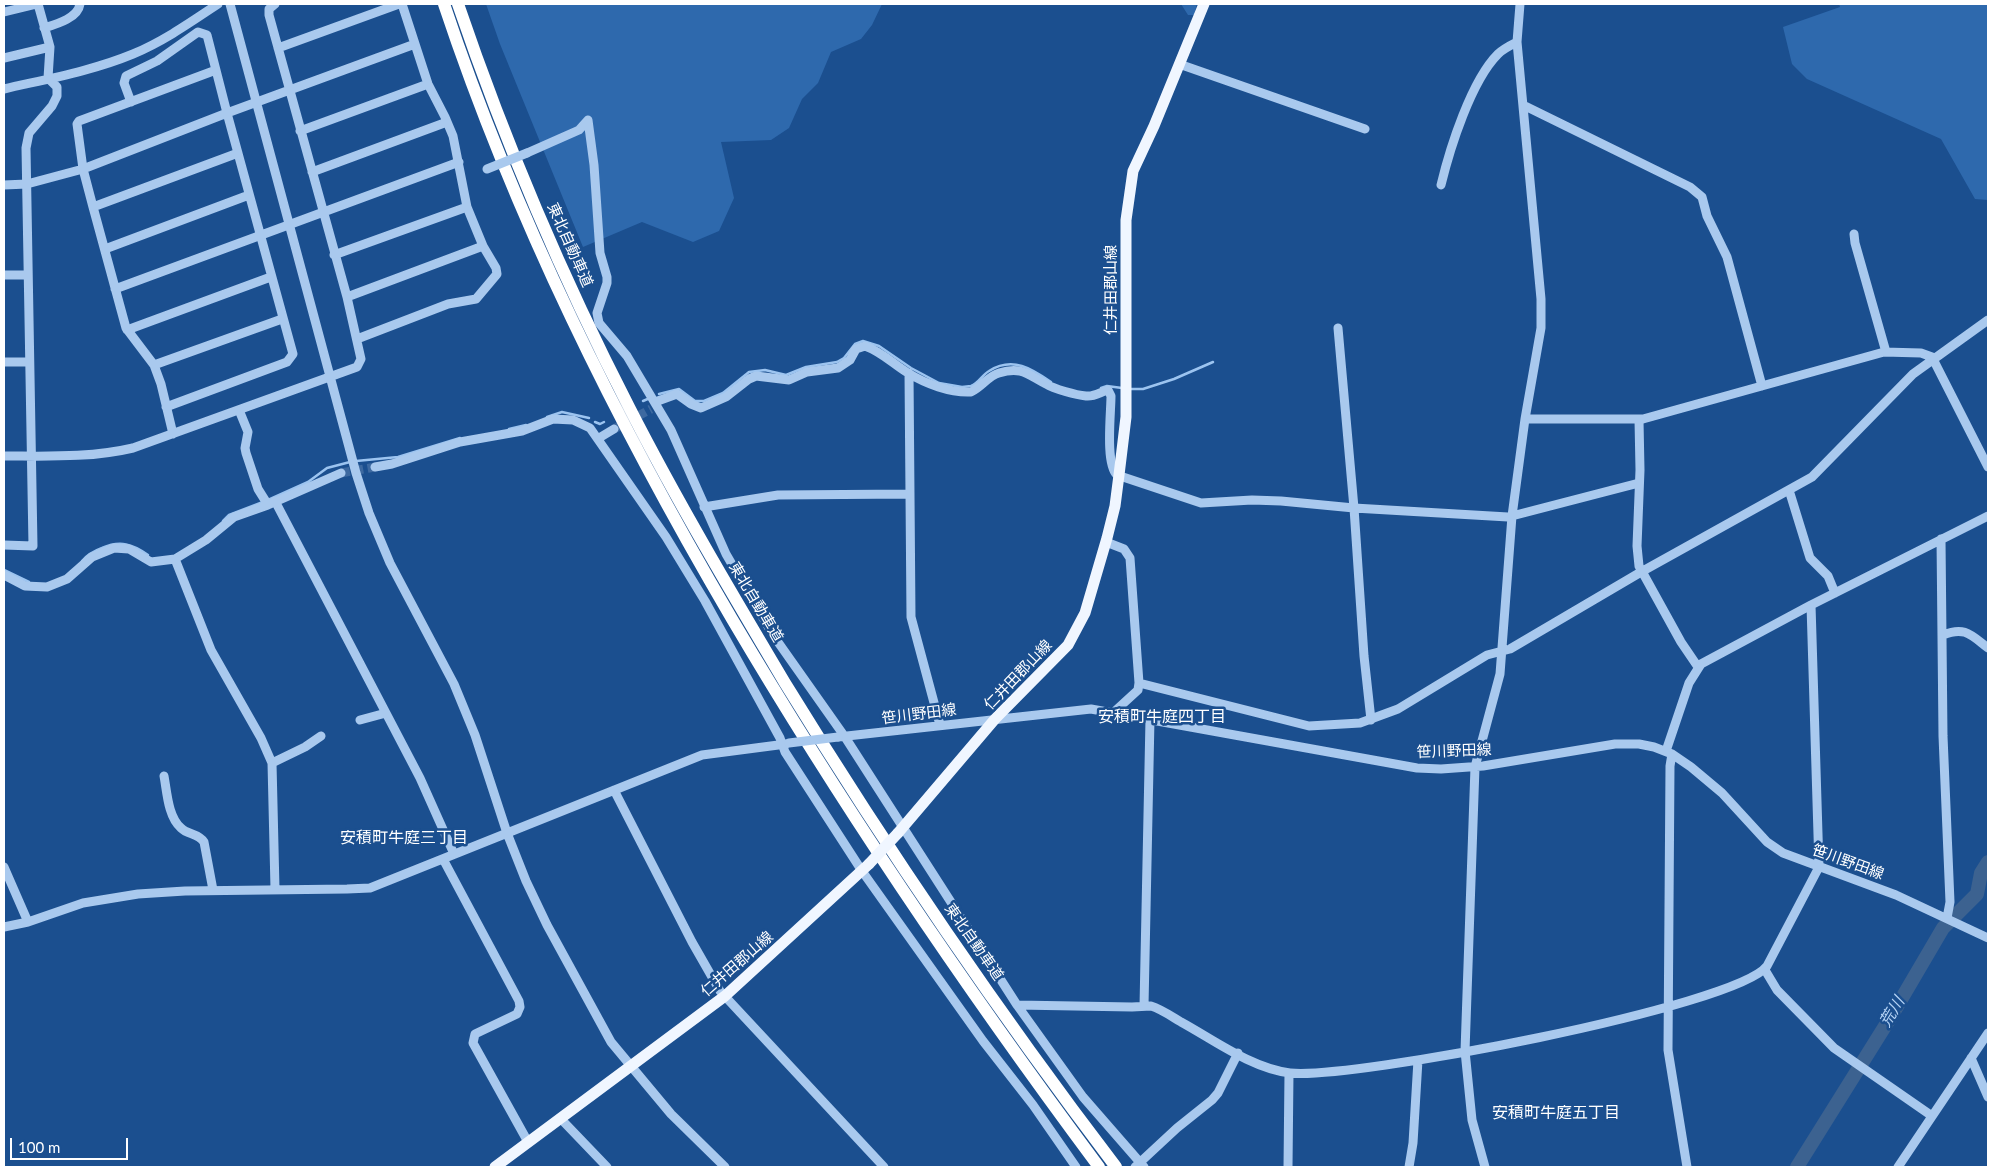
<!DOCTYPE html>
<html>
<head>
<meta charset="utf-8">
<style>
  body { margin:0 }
  #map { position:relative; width:1992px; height:1171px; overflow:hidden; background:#1b4f8f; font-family:Lato,sans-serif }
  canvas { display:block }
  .frame { position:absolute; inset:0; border:5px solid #fff; pointer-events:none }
  .scale { position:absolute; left:10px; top:1138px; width:118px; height:22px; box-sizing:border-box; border:2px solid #fff; border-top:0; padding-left:6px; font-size:15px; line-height:18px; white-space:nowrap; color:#fff; -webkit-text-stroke:4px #1b4f8f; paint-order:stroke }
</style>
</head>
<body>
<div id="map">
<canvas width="1992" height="1171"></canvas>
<div class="frame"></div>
<div class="scale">100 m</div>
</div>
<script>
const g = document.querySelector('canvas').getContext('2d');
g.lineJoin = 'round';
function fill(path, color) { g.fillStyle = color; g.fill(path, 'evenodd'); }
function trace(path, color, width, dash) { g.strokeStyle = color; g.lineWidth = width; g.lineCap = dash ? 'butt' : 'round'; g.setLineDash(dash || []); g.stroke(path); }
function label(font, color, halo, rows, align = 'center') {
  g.font = font + ' Lato,"Noto Sans JP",sans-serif'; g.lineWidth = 5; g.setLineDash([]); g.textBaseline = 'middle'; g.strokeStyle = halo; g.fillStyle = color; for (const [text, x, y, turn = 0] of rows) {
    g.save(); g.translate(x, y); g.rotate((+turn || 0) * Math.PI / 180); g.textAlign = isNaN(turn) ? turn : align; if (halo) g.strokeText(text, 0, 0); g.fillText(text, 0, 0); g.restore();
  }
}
const green = new Path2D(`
  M486,4H882L872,25L861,39L831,52L818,83L802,99L789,128L771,140L721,142L734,198L719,231L693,242L642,222L583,247L500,44Z
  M1181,4H1197L1194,15H1188Z
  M1839,4H1988V200L1975,199L1941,139L1807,79L1792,64L1783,27L1840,7Z`);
const stream = new Path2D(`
  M1101,388L1107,386L1122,388
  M1130,389H1143L1174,379L1213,362
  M659,394L679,389L695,401H704L723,393L749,372L765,370L786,375L806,367L837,362L844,358L855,344L863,341L879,346L911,368L939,383L962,387L971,386C979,383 982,375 989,371C1013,356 1032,369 1051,382
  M643,401L650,398
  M547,417L562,412L589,418
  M595,422L600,424L604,422
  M509,429L526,425
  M356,461L398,457L460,438
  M268,500L308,482L327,468L350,462
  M223,521L229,515L263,502
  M82,561C88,554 94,551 102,548C120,540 133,544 148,555
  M4,570L29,582`);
const river = new Path2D(`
  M1797,1167L1892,1015L1943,928L1977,894L1981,873L1988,862`);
const minorTunnel = new Path2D(`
  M614,429L651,409
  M341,473L375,467`);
const minor = new Path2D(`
  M230,4L356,473L369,513L390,563L454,684L475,735L507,833L526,881L547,925L611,1042L671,1114L725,1167
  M4,12L37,4
  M44,28C57,24 78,18 80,4
  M278,48L399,4
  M4,58L50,47
  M1179,64L1365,129
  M4,89C47,79 92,71 133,54C164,41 191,22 218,4
  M131,102L124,83L126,76L157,61L198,32L207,35L227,113L293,354L287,362L166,407
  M1523,105L1690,187L1702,197L1707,216L1727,257L1762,386
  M588,120L594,165L600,253L607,277V283L597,313L599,323L627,356L671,430L726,554L773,635L845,737L1017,1005L1083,1097L1144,1167
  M300,131L428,84
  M527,153L579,130L588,120
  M312,172L447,122
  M4,185L27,184L83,169L227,113L415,44
  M1441,185C1450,148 1471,81 1498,54C1503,49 1511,45 1517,42
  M93,207L238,153
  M1854,234L1855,243L1886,352
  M105,249L249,195
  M334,255L467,207
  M4,275H28
  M115,289L459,162
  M347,297L483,246
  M1338,328L1354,508L1364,656L1371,720
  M127,330L268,278
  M357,339L448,304L476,299L497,274L496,268L483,246L467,207L453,136L445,117L428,84L402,4
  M4,362H29
  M154,365L282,319
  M909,373L911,617L940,725
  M655,402L677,394L691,404L701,408L726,397L749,379L756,376L789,380L807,372L838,368L850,360L856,349L865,346C882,352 893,364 908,373C926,384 950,393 971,392C982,387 988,376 999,373C1022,366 1028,375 1046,384C1054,389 1076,395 1086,396C1095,397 1100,392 1108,390L1111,396C1111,413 1105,464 1117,475L1201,503L1252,500L1281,501L1354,508L1508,517L1639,483
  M239,410L248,432L245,448L246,453L258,489L268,505
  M1525,419H1643L1884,352L1921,353L1932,357L1988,467
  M1639,420L1640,470L1637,546L1639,566L1681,642L1698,667
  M173,434L161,384L154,365L126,328L93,207L83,169L77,124L79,121L216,70
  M599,438L614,429
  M4,456C46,456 91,458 133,448L357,367L361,359L347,297L269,15V9L275,4
  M375,467L392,464L460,442L522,431L553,419L573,420L590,428L666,537L705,601L780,738L785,752L862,871L983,1041L1033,1105L1076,1167
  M1789,490L1810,558L1828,576L1835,593
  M275,501L420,778L454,854
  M704,507L778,495L909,494
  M1941,539L1943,736L1950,902L1947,918
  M1106,542L1124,549L1130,558L1139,683L1138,690L1114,712
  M4,545L33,546L26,148L29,133L52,106L57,96V87L48,78L50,47L38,4
  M175,559L211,650L261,738L272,763L275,889
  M4,575L25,586L47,587L67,579L92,557L114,548L129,549L151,562L175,559L206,540L234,517L268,505L341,473
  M1943,635C1965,626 1971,635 1988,648
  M1139,683L1309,726L1360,723L1398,709L1487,655L1510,649L1641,572L1812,477L1913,374L1988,320
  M360,720L386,713
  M838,737L1091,709L1417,768L1441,769L1483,766L1615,744H1639L1654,747L1672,754L1691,767L1722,793L1767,842L1783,853L1896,895L1988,938
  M1666,751L1689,683L1701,664L1811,605L1988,516
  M1672,754L1670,766L1668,1050L1687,1167
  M272,763L305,747L321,736
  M164,776C167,792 168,817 181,828C188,835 198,833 204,842L213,890
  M614,790L692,942L720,991L884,1167
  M443,859L519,1001L520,1007L517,1014L475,1034L473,1043L528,1142
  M4,867L28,922
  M4,927L28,922L83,903L138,894L185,891L347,889L370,888L702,755L786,744
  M1765,970L1777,990L1834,1048L1932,1116
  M1017,1005L1132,1007L1151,1006C1161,1009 1171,1016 1181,1022C1214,1040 1251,1068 1290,1073C1350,1080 1736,1007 1767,966L1819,867L1811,605
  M1144,1006L1150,719
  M1971,1058L1988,1097
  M560,1118L607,1167
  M1135,1167L1177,1128L1212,1100L1218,1093L1238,1053
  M1288,1167L1289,1073
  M1409,1167L1413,1143L1418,1060
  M1485,1167L1472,1120L1465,1051L1475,767L1500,674L1512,516L1525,419L1541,328V299L1517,42L1520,4
  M1898,1167L1988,1033`);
const major = new Path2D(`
  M898,833L995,719L1068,645L1085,613L1107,538L1115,506L1119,475L1126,417V220L1133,171L1154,126L1204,4
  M495,1167L725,996L869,864`);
const highway = new Path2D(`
  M444,4C516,220 617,423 732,619C844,809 968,991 1099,1167
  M458,4C505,142 562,277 629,407C677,501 731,592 785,683C887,849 998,1012 1116,1167`);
const minorBridge = new Path2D(`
  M487,169L527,153
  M789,743L838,737`);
const majorBridge = new Path2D(`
  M869,864L898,833`);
const streetNames = [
  ["東北自動車道",570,245,66],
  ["仁井田郡山線",1111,290,-90],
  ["東北自動車道",756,602,59],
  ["仁井田郡山線",1018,675,-46],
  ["笹川野田線",919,714,-7],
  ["笹川野田線",1454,751,-2],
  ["笹川野田線",1848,862,20],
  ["東北自動車道",974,942,55],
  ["仁井田郡山線",737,964,-41]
];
const neighbourhoodNames = [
  ["安積町牛庭四丁目",1162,717],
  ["安積町牛庭三丁目",404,838],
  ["安積町牛庭五丁目",1556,1113]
];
const waterNames = [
  ["荒川",1892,1012,-59]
];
fill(green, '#2e69ad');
trace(stream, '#9cc4f0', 2.5);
trace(river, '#3c6290', 14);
trace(minorTunnel, '#3d69a0', 9, [9, 4.5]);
trace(minor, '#a9c9ee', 9);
trace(major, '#f0f6ff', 11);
trace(highway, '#fff', 12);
trace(minorBridge, '#a9c9ee', 9);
trace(majorBridge, '#f0f6ff', 11);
label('15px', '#fff', '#1b4f8f', streetNames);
label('16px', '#fff', '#1b4f8f', neighbourhoodNames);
label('italic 16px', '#b5d3f5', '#1b4f8f', waterNames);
</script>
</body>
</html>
